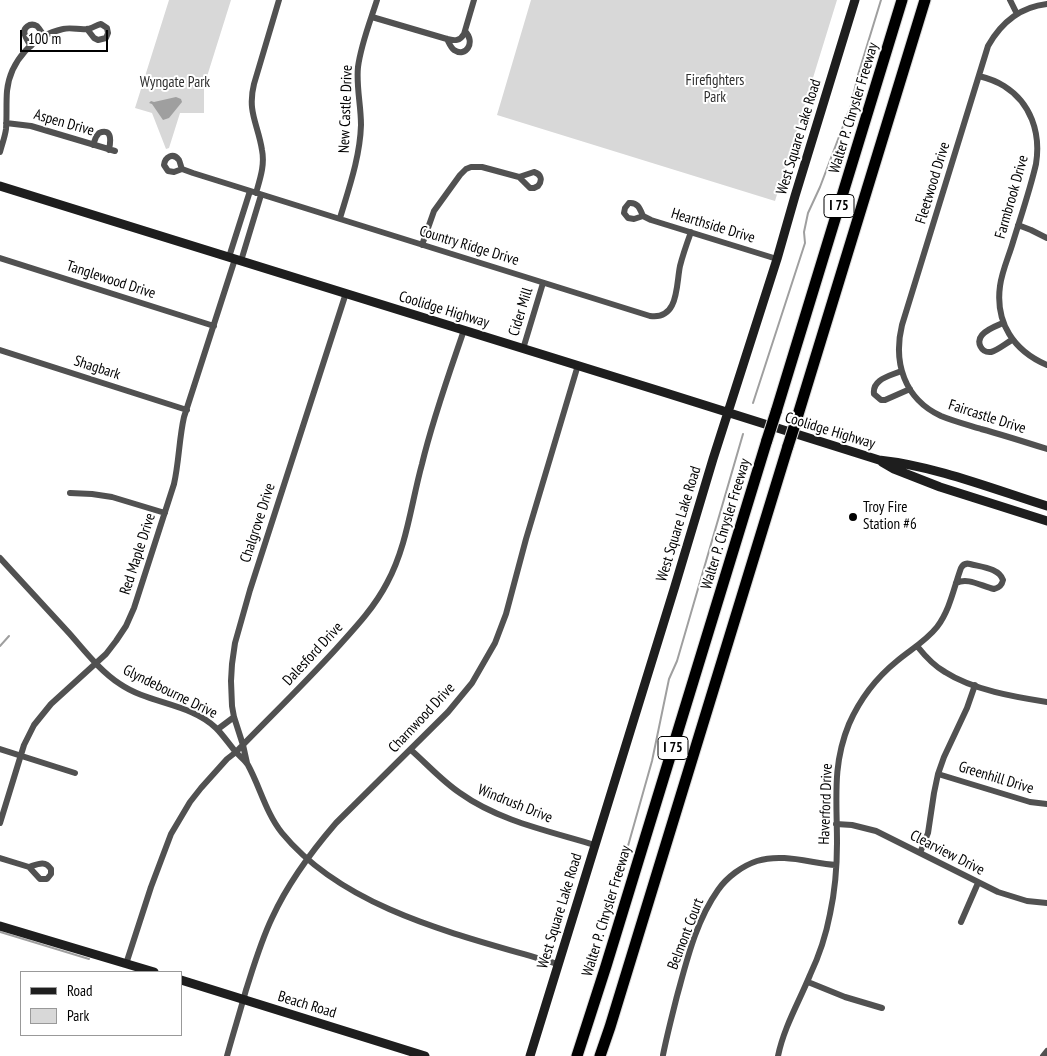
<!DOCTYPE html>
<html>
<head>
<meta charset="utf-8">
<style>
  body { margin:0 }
  #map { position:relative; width:1047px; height:1056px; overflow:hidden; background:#fff; font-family:"PT Sans Narrow",sans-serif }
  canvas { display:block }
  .legend { position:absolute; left:20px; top:971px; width:162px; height:65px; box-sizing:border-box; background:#fff; border:1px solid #999; margin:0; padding:6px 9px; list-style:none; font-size:15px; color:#000 }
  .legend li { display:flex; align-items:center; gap:10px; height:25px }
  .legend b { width:25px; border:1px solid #999 }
  .scale { position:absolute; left:20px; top:30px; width:88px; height:22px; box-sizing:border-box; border:2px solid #000; border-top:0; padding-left:6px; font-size:15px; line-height:18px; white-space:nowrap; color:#000; -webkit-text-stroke:4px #fff; paint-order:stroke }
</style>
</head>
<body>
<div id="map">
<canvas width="1047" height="1056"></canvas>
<ul class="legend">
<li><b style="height:6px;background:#1e1e1e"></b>Road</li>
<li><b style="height:14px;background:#d8d8d8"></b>Park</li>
</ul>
<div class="scale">100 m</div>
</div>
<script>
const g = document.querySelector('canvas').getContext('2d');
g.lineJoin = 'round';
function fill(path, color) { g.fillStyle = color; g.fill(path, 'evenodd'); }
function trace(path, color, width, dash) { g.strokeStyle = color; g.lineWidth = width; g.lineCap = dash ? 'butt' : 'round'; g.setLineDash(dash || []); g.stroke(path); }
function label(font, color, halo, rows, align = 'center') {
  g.font = font + ' "PT Sans Narrow",sans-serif'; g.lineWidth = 4; g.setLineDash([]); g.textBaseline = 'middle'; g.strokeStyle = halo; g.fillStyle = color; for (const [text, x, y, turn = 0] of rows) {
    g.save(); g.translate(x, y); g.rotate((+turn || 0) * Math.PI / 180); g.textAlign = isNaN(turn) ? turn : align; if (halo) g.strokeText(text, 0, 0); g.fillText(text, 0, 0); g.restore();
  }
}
const green = new Path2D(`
  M169,0H231L204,86V113H180L169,148L166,149L152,113L135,108Z
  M531,0H837L775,201L497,115Z`);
const water = new Path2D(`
  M176,97L181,99L182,102L169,118L163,120L152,104L149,103L151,101L154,102Z`);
const stream = new Path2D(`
  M753,403L805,243L804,232L808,213L820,187L851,105L858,75L881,0
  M0,646L9,636
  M626,853L652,761L669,679L677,661L743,434
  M0,932L89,959`);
const street = new Path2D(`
  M1010,0L1017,14
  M1047,4C1020,7 1001,23 988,46L902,325C893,362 904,399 941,416C953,421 968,425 981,429C1003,435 1025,442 1047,449
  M372,17L447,39C455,41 460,41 464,34L474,0
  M447,39C449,43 451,48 454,50C466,58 476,42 465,31
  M31,46C29,43 26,39 25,35C22,28 30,22 37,26C40,29 42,33 44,36
  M979,76C987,78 996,81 1004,86C1031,103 1041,133 1036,164C1030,190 1021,216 1013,242C1009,256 1002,271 1000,286C995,323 1014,351 1047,365
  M6,123L31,126L115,151
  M93,145L96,137L99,133C112,128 111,140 109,150
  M0,152C2,144 5,137 6,129C7,117 6,103 7,91C10,61 34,35 63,29C71,27 79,30 87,29C91,29 96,25 101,24L107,28L108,33L106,38L98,40L94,38L87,29
  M182,169L174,172L168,171L164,165C165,157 173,152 179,160C180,162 181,167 182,169L193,173L650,316C679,320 676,285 680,266C683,254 687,243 691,232
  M256,193C260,179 265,165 262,150C258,124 247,112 254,84L279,0
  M643,216L634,219L628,218L624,213L625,208L629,203C638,202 640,209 643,216L651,220L777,259
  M340,218C349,188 360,157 361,125C361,105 356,86 358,67C361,44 370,22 377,0
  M1018,225L1031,230L1047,238
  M422,245L434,211L460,175L466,169L471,167H482L519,177L530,188H534L538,186C543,180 541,174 534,172L519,177
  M229,257L250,191
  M0,258L214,326
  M241,261L261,195
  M1003,323C996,326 987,329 982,335C976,342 981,353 991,352C998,350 1006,343 1012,340
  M523,349L543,283
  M0,350L187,410
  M901,371C890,376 872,379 874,394L881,400H885L910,389
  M70,493L92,494L112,497L165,513
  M0,558C23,583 46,608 69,633C85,651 100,671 120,684C149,704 190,703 216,728C223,735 229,744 235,751C239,756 245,760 248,765C260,787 266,813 282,833C347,912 465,936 558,964
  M917,646C925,656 934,666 945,672C973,690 1015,697 1047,702
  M218,729L234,717
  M0,749L75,773
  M411,750C427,764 442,781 460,793C499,821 549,831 595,845
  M247,763L243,745L234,717L232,706L231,681L232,664L235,643L250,590L346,293
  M938,774L1030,802L1047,804
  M0,823L24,745L34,725L51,704L106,654L116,641L126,626L134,608L174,484C179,462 179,439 184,417L235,259
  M836,824L852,825L876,831L998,892L1027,901L1047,903
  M920,853L928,833L934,793L938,774L944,757L967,708L975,685
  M0,858L29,867L40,879H47L51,874V869C45,860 38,864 29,867
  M961,922L978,883
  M126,964L151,887L171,834L190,802L201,788L227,759L236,752C269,718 304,684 336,649C355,628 374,608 387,583C407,546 411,504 422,464C433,418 449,374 464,330
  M808,982L845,997L882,1008
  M663,1055C667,1035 672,1016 677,996C687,960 696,921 718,890C727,877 742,866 757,861C783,853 810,863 836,865
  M227,1056C233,1034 240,1012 246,990C254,965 261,941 272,918C288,883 311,852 336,823L448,712L472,683L495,643L506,614L526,539L578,365
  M778,1056C784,1027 799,1002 810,975C819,956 826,935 830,914C835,891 837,867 837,843C837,800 832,765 849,724C860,699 876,678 897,661C910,650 926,641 937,627C950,610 954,587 961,568C963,564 966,563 970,564C981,567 999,568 1003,580C1002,585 999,588 994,589C981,586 968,577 956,583
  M1043,1056L1047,1051`);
const secondary = new Path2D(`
  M0,186L663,392L879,460C935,466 993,489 1047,506
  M882,462L894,469L940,487L1047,521
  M0,926L154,972
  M181,980L425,1056
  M530,1056L675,586L713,459L777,259L795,196L855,0`);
const highway = new Path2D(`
  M776,412L902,0
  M797,418L925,0
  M577,1056L606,966L767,440
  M600,1056L610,1027L788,446`);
const highwayBridge = new Path2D(`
  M767,440L776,412
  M788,446L797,418`);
const markers = [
  [853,517,5,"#000"]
];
const shields = [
  [839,206,30],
  [673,748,30]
];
const shieldNames = [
  ["I 75",839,206],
  ["I 75",673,748]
];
const parkNames = [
  ["Firefighters",715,81],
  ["Park",715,98],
  ["Wyngate Park",175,83]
];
const streetNames = [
  ["Walter P. Chrysler Freeway",854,108,-73],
  ["New Castle Drive",346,109,-88],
  ["Aspen Drive",64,123,16],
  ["West Square Lake Road",799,137,-73],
  ["Fleetwood Drive",933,183,-73],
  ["Farmbrook Drive",1012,197,-74],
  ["Hearthside Drive",713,226,17],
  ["Country Ridge Drive",469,246,17],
  ["Tanglewood Drive",111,280,18],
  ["Coolidge Highway",444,310,17],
  ["Cider Mill",521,312,-73],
  ["Shagbark",97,368,18],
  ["Faircastle Drive",987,417,18],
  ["Coolidge Highway",830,431,17],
  ["Chalgrove Drive",258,523,-72],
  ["West Square Lake Road",679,524,-73],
  ["Walter P. Chrysler Freeway",726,524,-73],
  ["Red Maple Drive",138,554,-72],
  ["Dalesford Drive",313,654,-47],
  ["Glyndebourne Drive",170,692,26],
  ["Charnwood Drive",422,718,-47],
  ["Greenhill Drive",996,778,17],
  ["Windrush Drive",515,804,22],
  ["Haverford Drive",826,804,-88],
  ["Clearview Drive",947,853,27],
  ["West Square Lake Road",560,911,-73],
  ["Walter P. Chrysler Freeway",607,911,-73],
  ["Belmont Court",686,934,-69],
  ["Beach Road",307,1005,17]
];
const poiNames = [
  ["Troy Fire",863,508],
  ["Station #6",863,525]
];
fill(green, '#d8d8d8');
fill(water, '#9f9f9f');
trace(stream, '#9f9f9f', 2);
trace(highway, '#dbdbdb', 13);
trace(street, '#515151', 6);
trace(secondary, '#1e1e1e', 9);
trace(highway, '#000', 11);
trace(highwayBridge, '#dbdbdb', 13, []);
trace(highwayBridge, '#000', 11);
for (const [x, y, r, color] of markers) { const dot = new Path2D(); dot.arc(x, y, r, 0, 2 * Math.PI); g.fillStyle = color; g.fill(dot); trace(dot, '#fff', 2); }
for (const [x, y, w] of shields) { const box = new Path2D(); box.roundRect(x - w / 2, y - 11.5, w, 23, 4); g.fillStyle = '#fff'; g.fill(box); trace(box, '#000', 1); }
label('bold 14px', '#000', null, shieldNames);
label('15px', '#2f2f2f', '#fff', parkNames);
label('15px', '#000', '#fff', streetNames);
label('15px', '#000', '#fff', poiNames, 'left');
</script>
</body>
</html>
